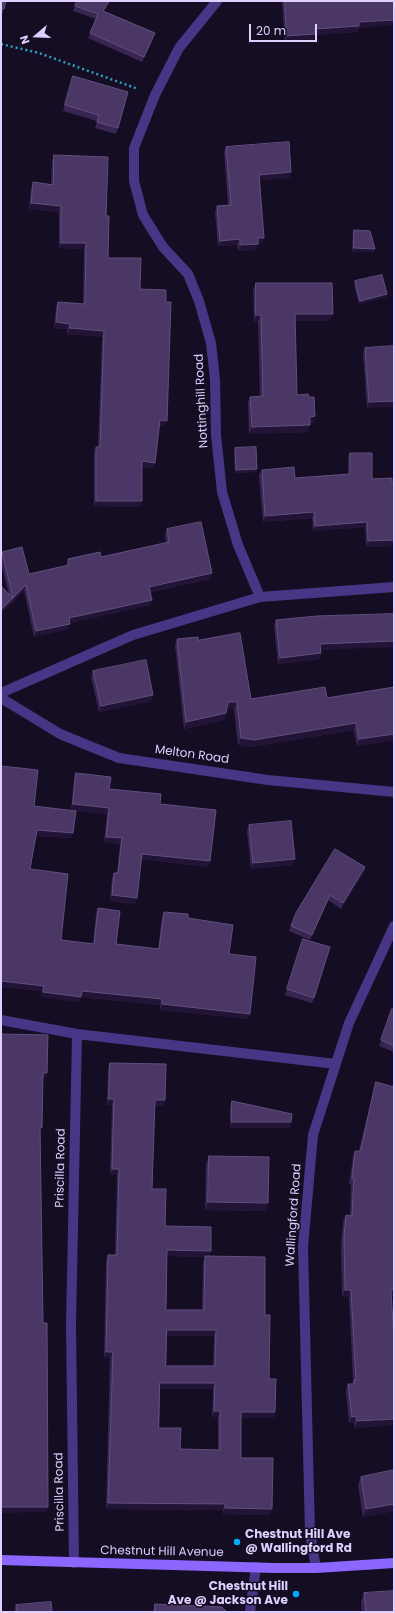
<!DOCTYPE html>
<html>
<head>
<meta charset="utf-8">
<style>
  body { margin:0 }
  #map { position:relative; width:395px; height:1613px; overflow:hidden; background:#150d23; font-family:Poppins,sans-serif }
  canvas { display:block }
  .frame { position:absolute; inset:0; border:2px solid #dfcfff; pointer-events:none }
  .north { position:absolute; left:16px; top:16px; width:40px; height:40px; -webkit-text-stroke:3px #150d23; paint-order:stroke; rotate:251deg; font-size:11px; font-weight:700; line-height:16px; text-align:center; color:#dfcfff }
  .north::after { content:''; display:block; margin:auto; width:14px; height:18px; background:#dfcfff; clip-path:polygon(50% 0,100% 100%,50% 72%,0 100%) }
  .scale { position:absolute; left:249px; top:24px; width:68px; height:18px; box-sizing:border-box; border:2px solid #dfcfff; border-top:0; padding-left:5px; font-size:12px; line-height:14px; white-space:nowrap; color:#dfcfff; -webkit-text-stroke:3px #150d23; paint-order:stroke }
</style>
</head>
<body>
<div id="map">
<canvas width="395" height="1613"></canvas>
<div class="frame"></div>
<div class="north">N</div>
<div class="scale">20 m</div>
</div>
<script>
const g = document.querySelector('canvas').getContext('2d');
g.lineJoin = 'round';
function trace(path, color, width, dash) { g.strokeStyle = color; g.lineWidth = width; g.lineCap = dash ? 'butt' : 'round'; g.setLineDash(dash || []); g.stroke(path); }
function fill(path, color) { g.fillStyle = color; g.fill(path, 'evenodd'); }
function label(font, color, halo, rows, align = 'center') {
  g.font = font + ' Poppins,sans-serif'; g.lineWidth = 3; g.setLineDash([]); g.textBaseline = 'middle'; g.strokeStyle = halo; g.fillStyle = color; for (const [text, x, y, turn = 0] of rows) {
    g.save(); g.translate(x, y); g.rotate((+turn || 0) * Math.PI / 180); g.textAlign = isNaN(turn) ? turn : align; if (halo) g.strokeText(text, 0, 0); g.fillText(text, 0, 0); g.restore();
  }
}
const path = new Path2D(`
  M1,44L39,53L138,89`);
const street = new Path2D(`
  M217,1L179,48L155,95L134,148V181L143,215L163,247L188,274L199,301L211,343L215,380L216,435L222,492L238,545L260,597L394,587
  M1,693L133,635L260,597
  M1,698L60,734L119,758L268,780L394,792
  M1,1020L77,1034L336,1064
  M74,1563L71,1324L77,1034
  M316,1568L310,1533L303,1247L313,1135L349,1023L394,926
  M250,1612L256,1567`);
const secondary = new Path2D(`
  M1,1560L275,1568H316L394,1563`);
const wall = new Path2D(`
  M1,1L4,9L2,15L1,14Z
  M77,1L104,11L155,33L142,62L88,38L96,19L73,11Z
  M282,1H394L359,28L357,32L315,35L313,40L285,42Z
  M73,76L118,128L116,134L95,128L97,121L63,111Z
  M226,147L291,172L289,178L260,180L262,243L258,244L256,250L238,251L237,245L218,246L215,212L217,206L228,205L224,152Z
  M54,155L106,216L108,258L140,289L164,426H159L153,468L142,467L140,507L94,506V453L96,447H98L102,337L67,334V329L54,328L56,307L58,302L83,304L84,249L59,248V212L29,209L31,188L33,182L51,184L52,161Z
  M354,230L375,249L374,252H352L353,233Z
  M355,281L387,294L386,297L359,304L354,285Z
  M256,283L330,321H295L297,395L309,397L315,416L313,423H310L308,432L249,434L248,403L250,397L260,396L258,322H254L253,290Z
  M394,346L367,408L363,354L365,348Z
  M235,448L256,472L235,473L234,451Z
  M350,453L372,479L394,483V546L366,547L365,527L313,531L312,518L263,522L259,475L262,470L295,478L348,474V459Z
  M167,529L212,573L210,579L150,592L152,600L150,605L70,623L68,629L34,637L24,590L11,604L1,562V554L2,552L29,574L66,566L68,559L101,557L166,543L165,535Z
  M394,614V647L321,649V653L319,659L278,664L274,626L276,620Z
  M177,639L198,640L251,699L327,698L394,687V740L357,746L354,730L251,747L238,745L234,709H227L224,720L184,729L175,645Z
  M93,671L151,701L99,712L91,677Z
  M1,766L34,806L71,838L36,836L30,869L61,940L93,944L96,914L98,908L116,944L158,949L162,917L164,912L188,918L229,954L250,1014L248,1019L160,1010V1005L81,997L79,1002L41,997L42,991L1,987Z
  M76,773L109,789L160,804L210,861L208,867L141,859L135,904L110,901L112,878L114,873H117L120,844L104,842L107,814L71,810L74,779Z
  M249,825L293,865L251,869L247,831Z
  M365,867L364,872L341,909L328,900L310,940L289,931L296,913Z
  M301,945L314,998L312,1003L285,995Z
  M392,1009L394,1010V1052L379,1046Z
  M110,1063L165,1100L163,1106H154L152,1189L165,1226L209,1256L265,1315L269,1379L275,1412L273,1418H241V1458L270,1515L223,1514V1510L106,1509L110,1358H104L106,1261L108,1255H115L117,1175H110L112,1105H107L108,1069ZM167,1256L205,1257L203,1262L202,1310H166ZM167,1336H214L213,1366H166ZM160,1389H213L212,1417H218V1450L180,1449L159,1428Z
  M376,1082L394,1087V1296H391L394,1342V1425L355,1428L354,1423H349L346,1391L348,1384H352L353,1381L349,1297H342L341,1244L343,1222L346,1215L350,1216L351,1185L349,1184L353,1157L355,1151H359L374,1089Z
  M232,1101L291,1122L289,1128H230V1107Z
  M209,1156L265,1211L205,1210L206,1164Z
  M394,1470V1511L363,1517L358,1485L361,1477Z
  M364,1593L394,1612H362L361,1602Z
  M155,1604L227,1612H153Z
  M16,1605L52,1612H14Z`);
const shadedWall = new Path2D(`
  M109,1H111L102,16L103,11Z
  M394,20V25L359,28L357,32L315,35L313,40L285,42L287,36L315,29L359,22Z
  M291,172L289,178L257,181L259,175Z
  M31,203L61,206L59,212L29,209Z
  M258,238H264L262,243L256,244Z
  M240,239L237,245L218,246L220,241Z
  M61,243H86L84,249L59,248Z
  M258,244L256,250L238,251L240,245Z
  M354,248L375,249L374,252H352Z
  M387,294L386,297L359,304L360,301Z
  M295,314H333L330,321H292Z
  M256,315H261L258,322H254Z
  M56,322L70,324L67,329L54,328Z
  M69,328L104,331L102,337L67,334Z
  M394,401V407L367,408L369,402Z
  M315,416L313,423H307L310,417Z
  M160,420L167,421L164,426H158Z
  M310,425L308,432L249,434L252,427Z
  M142,461L155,463L153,468L140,467Z
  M257,469L256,472L235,473L236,470Z
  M96,501H142L140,507L94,506Z
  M314,512L312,518L263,522L265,516Z
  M367,522L365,527L313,531L315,526Z
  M394,540V546L366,547L368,541Z
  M212,573L210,579L147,592L149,587Z
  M26,585L24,590L11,603L13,598Z
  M13,598L11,604L1,614V610Z
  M152,600L150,605L67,624L69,618Z
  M70,624L68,629L34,637L36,631Z
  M394,641V647L318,650L320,644Z
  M321,653L319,659L278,664L280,658Z
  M153,695L151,701L99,712L101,706Z
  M228,702H237L234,709H225Z
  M226,713L224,720L184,729L186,722Z
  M356,723L354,730L251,747L238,745L241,738Z
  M394,734V740L357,746L359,739Z
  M73,804L109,808L107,814L71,810Z
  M37,830L73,833L71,838L35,836Z
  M106,837L122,838L120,844L104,842Z
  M142,854L210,861L208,867L140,859Z
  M295,859L293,865L251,869L253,863Z
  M365,867L364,872L341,909L343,903Z
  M112,895L137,898L135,904L110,901Z
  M1,981L44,986L42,991L1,987Z
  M82,991L162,999L160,1005L81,997L79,1002L41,997L43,992Z
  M162,1004L250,1014L248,1019L160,1010Z
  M43,1073H47L45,1078H41Z
  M109,1099H114L112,1105H107Z
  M155,1100H165L163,1106H152Z
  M232,1122H291L289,1128H230Z
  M112,1169H119L117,1175H110Z
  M208,1202L268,1203L265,1211L205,1210Z
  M167,1250L211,1251L209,1257L165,1256Z
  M345,1290H351L349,1297H342Z
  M391,1290H394V1296H388Z
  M167,1330H216L214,1336H165Z
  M106,1352H113L110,1358H104Z
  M160,1383H215L213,1389H158Z
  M214,1411H220L218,1417H212Z
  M241,1412H275L273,1418H239Z
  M356,1416L354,1423H349L352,1417Z
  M394,1419V1425L355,1428L357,1421Z
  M108,1503L225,1504L223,1510L106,1509Z
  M394,1504V1511L363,1517L366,1509Z
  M1,1507H48L46,1512L1,1513Z
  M225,1508L272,1509L270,1515L223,1514Z`);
const building = new Path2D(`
  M1,1H6L4,9L1,8Z
  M77,1H109L103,11L155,33L144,57L90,33L98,14L75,6Z
  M285,1H394V20L359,22V26L315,29V34L287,36Z
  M73,76L128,92L118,128L97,122L99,115L65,105Z
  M289,142L291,172L259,175L264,238H258V244L240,245V239L220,241L217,206L231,205L226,147Z
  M54,155L108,157L106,216H109L108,258H141L140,289L166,290V302H171L167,421L160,420L155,463L142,461V501H96V447H100L104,331L69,328L70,324L56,322L58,302L85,304L86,243H61V206L31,203L33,182L53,185Z
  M354,230L370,231L375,249L354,248Z
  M382,275L387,294L360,301L355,281Z
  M256,283H332L333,314H295L297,395L308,394L309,397H314L315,416L310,417V425L252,427L250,397L263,396L261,315H256Z
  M394,346V401L369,402L365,348Z
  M256,447L257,469L236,470L235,448Z
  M350,453H372V479L392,478V483H394V540L368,541L367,522L315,526L314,512L265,516L262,470L294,467L295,478L350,474Z
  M201,522L212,573L149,587L152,600L69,618L70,624L36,631L26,585L13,598L2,552L22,547L29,574L69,565L68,559L100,552L101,557L169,542L167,529Z
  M1,586L13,598L1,610Z
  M394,614V641L320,644L321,653L280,658L276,620L317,616Z
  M240,633L251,699L325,687L327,698L394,687V734L359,739L356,723L254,740L241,738L237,702H228L226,713L186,722L177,639L198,637V640Z
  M146,660L153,695L101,706L93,671Z
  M1,766L38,770L34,806L76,811L73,833L37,830L30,869L68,874L61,940L94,944L98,908L120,911L116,944L159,949L164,912L188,914V918L233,925L229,954L256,957L250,1014L162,1004V999L82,991L81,997L43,992L44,986L1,981Z
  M76,773L111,777L109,789L161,794L160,804L216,810L210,861L142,854L137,898L112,895L114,873H118L122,838L106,837L109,808L73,804Z
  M291,821L295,859L253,863L249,825Z
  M335,849L365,867L343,903L330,895L312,935L291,926L296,913Z
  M303,939L330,947L314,998L287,989Z
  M392,1009L394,1010V1046L381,1040Z
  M1,1034L48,1035L47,1073H43L42,1128L40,1127L43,1323H47L48,1507H1Z
  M110,1063L166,1064L165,1100H155L152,1189H166L165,1226L211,1227V1251L167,1250L166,1310H204L205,1256L265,1257V1315H270L269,1379H276L275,1412H241V1458H273L272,1509L225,1508V1504L108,1503L113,1352H106L108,1255H117L119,1169H112L114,1099H109ZM167,1330H216L215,1366H166ZM160,1383H215L214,1411H220V1450L180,1449L181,1428H159Z
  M376,1082L394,1087V1290H391L394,1342V1419L357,1421L356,1416L352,1417L348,1384H354V1380H356L351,1290H345L344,1237L346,1215L352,1216L354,1178H352L355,1151H360Z
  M232,1101L292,1114L291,1122H232Z
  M209,1156L269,1157L268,1203L208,1202Z
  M394,1470V1504L366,1509L361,1477Z
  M394,1591V1612H366L364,1593Z
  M51,1602L52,1612H17L16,1605Z
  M155,1604L222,1607L227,1612H155Z`);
const markers = [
  [237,1542,4,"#00aafa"],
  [296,1594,4,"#00aafa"]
];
const streetNames = [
  ["Nottinghill Road",202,401,-93],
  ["Melton Road",192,755,8],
  ["Priscilla Road",61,1168,-89],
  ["Wallingford Road",294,1215,-86],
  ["Priscilla Road",60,1492,-91],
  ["Chestnut Hill Avenue",162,1552,1]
];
const poiNames = [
  ["Chestnut Hill Ave",245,1535],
  ["@ Wallingford Rd",245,1549],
  ["Chestnut Hill",288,1587,"right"],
  ["Ave @ Jackson Ave",288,1601,"right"]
];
trace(path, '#27a3bb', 2.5, [2, 3]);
trace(street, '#493585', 10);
trace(secondary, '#8b66ff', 10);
fill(wall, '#382552');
fill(shadedWall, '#221437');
fill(building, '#4a3765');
trace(building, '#614f7d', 1);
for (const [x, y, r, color] of markers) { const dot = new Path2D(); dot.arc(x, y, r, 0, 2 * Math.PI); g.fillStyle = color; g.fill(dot); trace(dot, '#150d23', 1.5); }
label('12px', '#dfcfff', '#150d23', streetNames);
label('bold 12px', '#dfcfff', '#150d23', poiNames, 'left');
</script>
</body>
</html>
